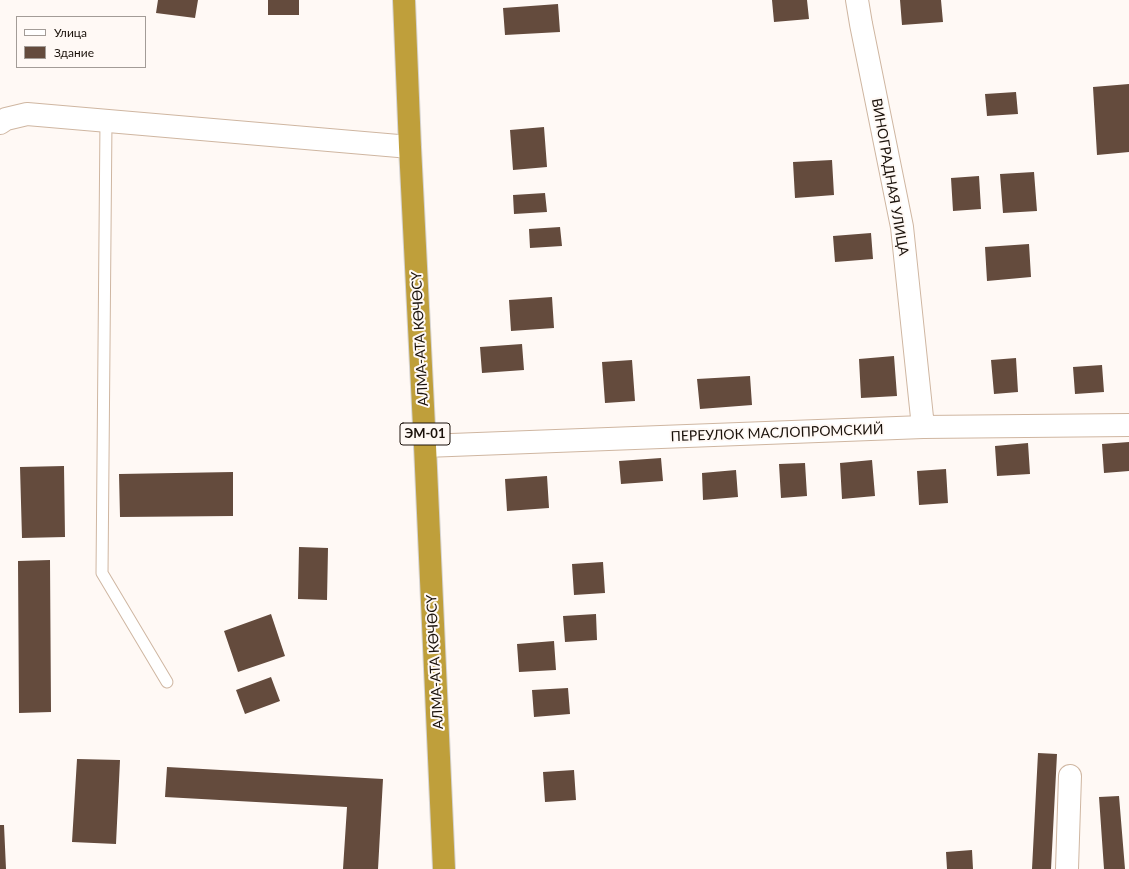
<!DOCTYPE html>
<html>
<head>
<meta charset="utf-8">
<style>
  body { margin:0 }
  #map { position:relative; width:1129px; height:869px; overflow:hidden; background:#fff9f5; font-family:Lato,sans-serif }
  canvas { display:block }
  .legend { position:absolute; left:16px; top:16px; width:130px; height:52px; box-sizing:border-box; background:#fff9f5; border:1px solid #a39c97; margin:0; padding:5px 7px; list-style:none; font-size:12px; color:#1a110a }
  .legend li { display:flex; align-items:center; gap:8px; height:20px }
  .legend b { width:20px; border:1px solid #a39c97 }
</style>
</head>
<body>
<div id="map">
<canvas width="1129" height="869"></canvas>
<ul class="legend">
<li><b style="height:5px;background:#fff"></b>Улица</li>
<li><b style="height:11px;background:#644b3d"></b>Здание</li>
</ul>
</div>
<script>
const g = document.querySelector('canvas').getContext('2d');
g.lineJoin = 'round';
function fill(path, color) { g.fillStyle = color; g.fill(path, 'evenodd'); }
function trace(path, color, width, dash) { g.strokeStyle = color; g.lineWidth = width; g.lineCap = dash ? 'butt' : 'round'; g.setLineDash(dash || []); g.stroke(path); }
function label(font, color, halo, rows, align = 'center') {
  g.font = font + ' Lato,sans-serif'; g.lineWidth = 4; g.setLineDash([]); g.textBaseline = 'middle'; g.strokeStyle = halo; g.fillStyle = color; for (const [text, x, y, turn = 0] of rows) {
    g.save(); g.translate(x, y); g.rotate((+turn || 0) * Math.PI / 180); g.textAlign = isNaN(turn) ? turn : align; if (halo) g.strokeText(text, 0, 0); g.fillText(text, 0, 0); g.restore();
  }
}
const building = new Path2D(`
  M158,0H198L195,18L156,13Z
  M268,0H299V15H268Z
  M772,0H807L809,19L774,22Z
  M900,0H941L943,22L902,25Z
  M558,4L560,32L505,35L503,8Z
  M1129,84V152L1097,155L1093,87Z
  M1016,92L1018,114L987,116L985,94Z
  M544,127L547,167L513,170L510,130Z
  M832,160L834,195L795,198L793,162Z
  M1034,172L1037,211L1003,213L1000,174Z
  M979,176L981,209L953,211L951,178Z
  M545,193L547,212L514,214L513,195Z
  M560,227L562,246L530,248L529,229Z
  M871,233L873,259L835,262L833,236Z
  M1029,244L1031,277L987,281L985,247Z
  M552,297L554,328L511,331L509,300Z
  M522,344L524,370L482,373L480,347Z
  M894,356L897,396L861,398L859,359Z
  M1016,358L1018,392L994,394L991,360Z
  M632,360L635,401L605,403L602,362Z
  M1102,365L1104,392L1075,394L1073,367Z
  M750,376L752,405L700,409L697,379Z
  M1129,442V471L1104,473L1102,444Z
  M1028,443L1030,474L997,476L995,446Z
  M661,458L663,481L621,484L619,461Z
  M872,460L875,496L842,499L840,463Z
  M805,463L807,496L781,498L779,464Z
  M64,466L65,537L22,538L20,467Z
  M946,469L948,503L919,505L917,471Z
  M736,470L738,497L703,500L702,473Z
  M233,472V516L120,517L119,474Z
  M547,476L549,508L507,511L505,479Z
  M299,547L328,548L327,600L298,599Z
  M50,560L51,712L19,713L18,561Z
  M603,562L605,593L574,595L572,564Z
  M271,614L285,656L238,672L224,631Z
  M596,614L597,640L565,642L563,616Z
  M554,641L556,670L519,672L517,644Z
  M271,677L280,701L245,714L236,690Z
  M568,688L570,714L534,717L532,690Z
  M1038,753L1057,754L1051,869H1032Z
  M77,759L120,760L116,844L72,842Z
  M167,767L383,779L378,869H343L347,807L165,797Z
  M574,770L576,800L545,802L543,772Z
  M1119,796L1125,869H1104L1099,797Z
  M0,825H4L6,869H0Z
  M972,850L973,869H947L946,852Z`);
const lane = new Path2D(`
  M106,121L102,573L167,682`);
const street = new Path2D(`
  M857,0L861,24L902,227L923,427
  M0,123L6,119L27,114L410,147
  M425,446L923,427L1129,425
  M1067,869L1070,776`);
const highway = new Path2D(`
  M404,0L410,147L425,446L444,869`);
const shields = [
  [425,434,50]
];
const shieldNames = [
  ["ЭМ-01",425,434]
];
const streetNames = [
  ["ВИНОГРАДНАЯ УЛИЦА",890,177,80],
  ["АЛМА-АТА КӨЧӨСҮ",420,339,-93],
  ["ПЕРЕУЛОК МАСЛОПРОМСКИЙ",777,433,-2],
  ["АЛМА-АТА КӨЧӨСҮ",435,662,-93]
];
fill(building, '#644b3d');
trace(lane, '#cfb6a1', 13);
trace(street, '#cfb6a1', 24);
trace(highway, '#d6d4d3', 24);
trace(lane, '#fff', 11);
trace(street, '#fff', 22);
trace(highway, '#bf9f3b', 22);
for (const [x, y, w] of shields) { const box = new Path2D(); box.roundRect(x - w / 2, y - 11, w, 22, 3); g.fillStyle = '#fff9f5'; g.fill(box); trace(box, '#1a110a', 1); }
label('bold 13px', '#1a110a', null, shieldNames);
label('14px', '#1a110a', '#fff9f5', streetNames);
</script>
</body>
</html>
